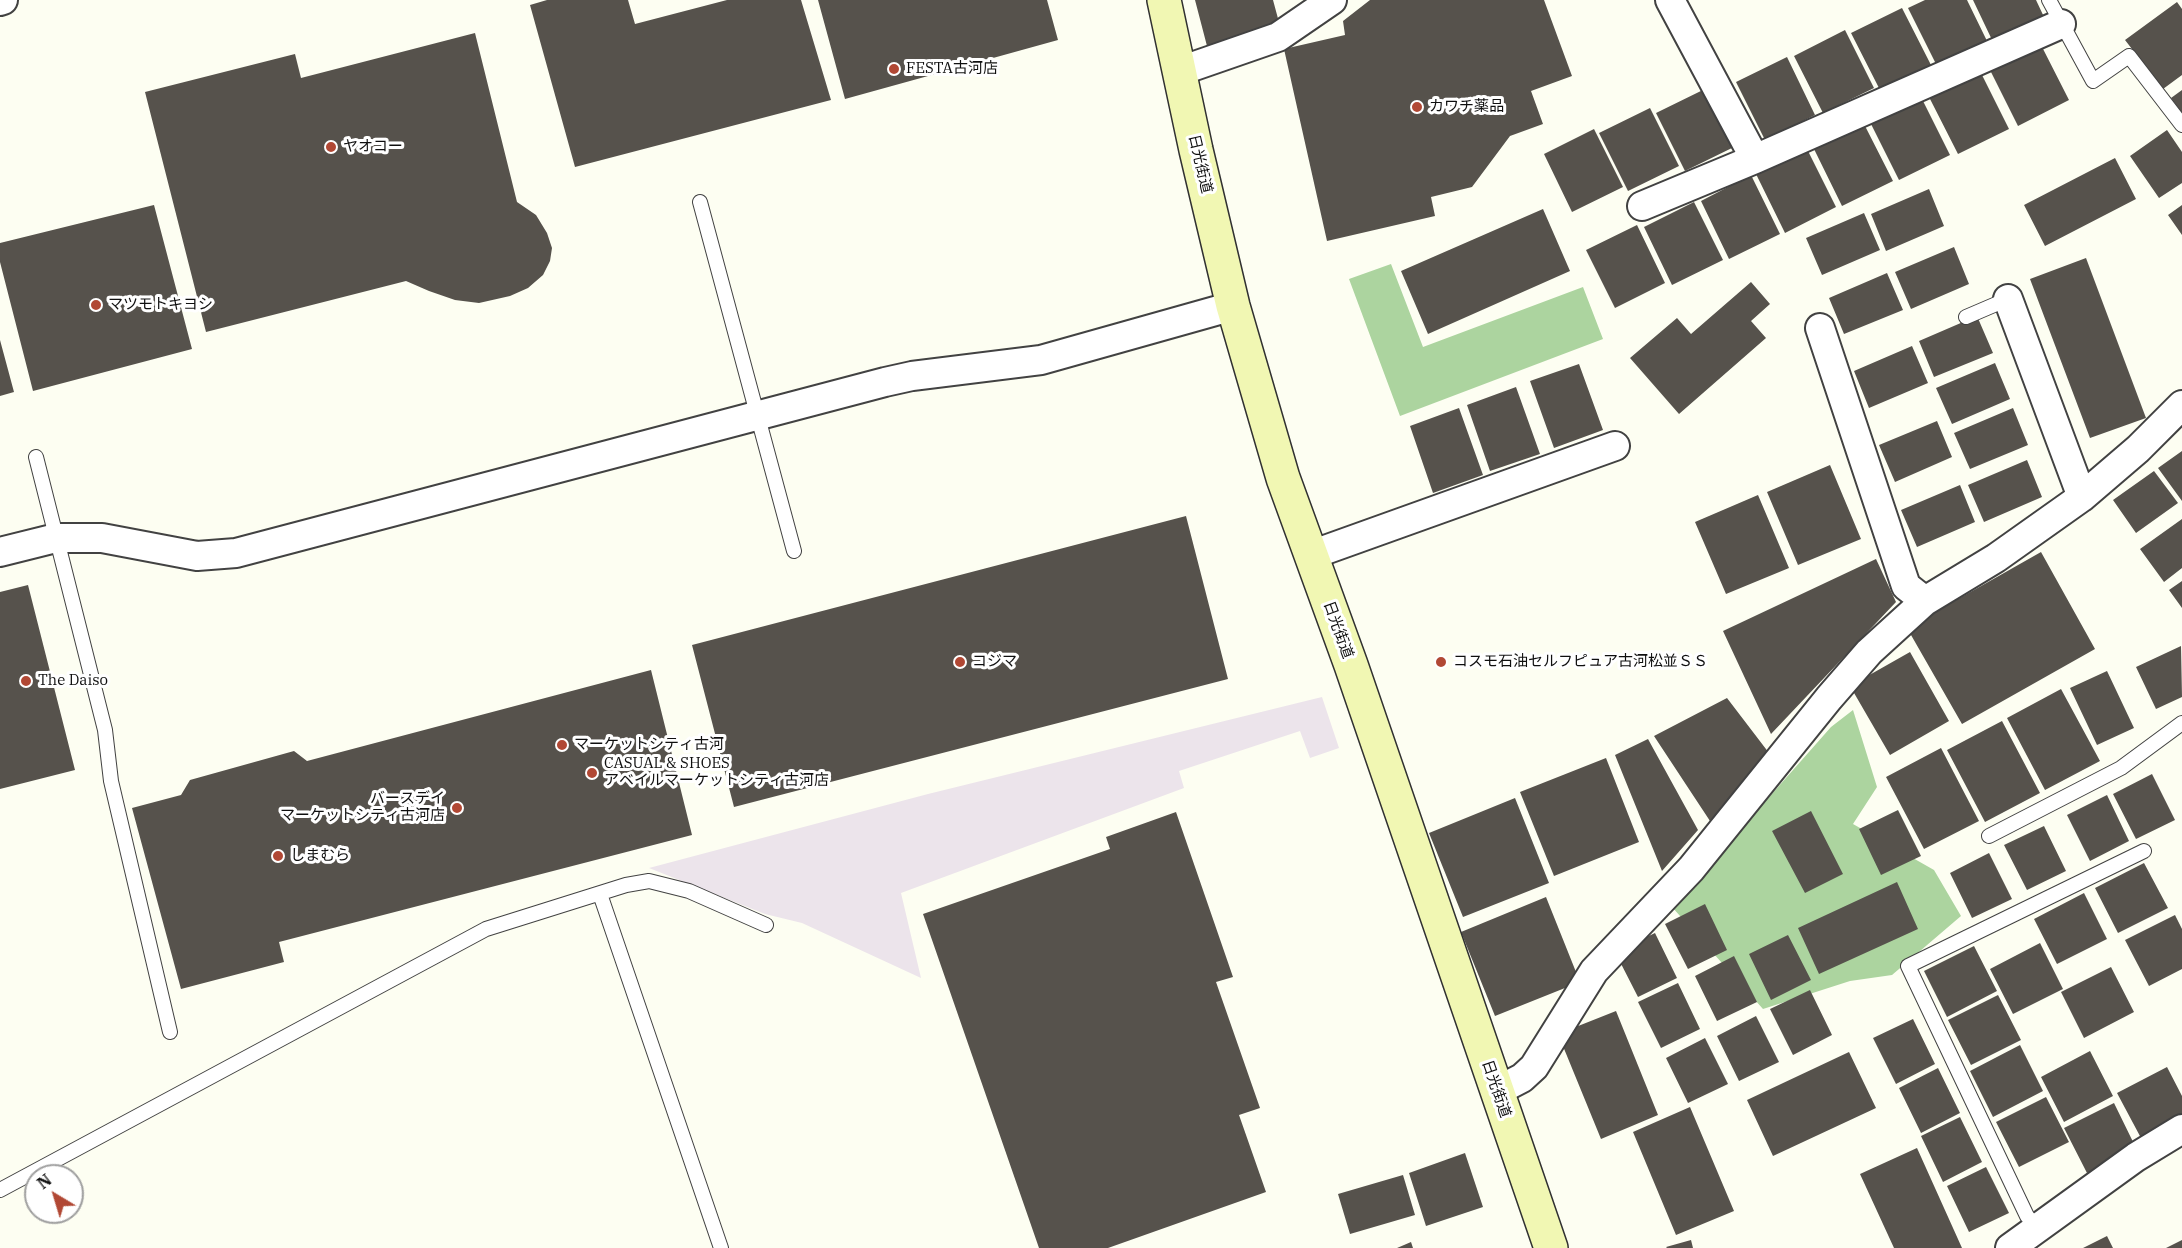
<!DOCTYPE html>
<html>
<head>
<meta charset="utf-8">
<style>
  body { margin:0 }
  #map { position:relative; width:2182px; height:1248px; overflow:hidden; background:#fdfef2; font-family:"IBM Plex Serif",serif }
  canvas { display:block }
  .north { position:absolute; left:24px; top:1164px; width:60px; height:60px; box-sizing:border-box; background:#fff; border:2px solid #9f9f9f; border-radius:50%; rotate:322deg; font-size:16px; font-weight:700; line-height:24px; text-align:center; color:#0f0f0f }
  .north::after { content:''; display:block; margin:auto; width:21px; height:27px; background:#b14834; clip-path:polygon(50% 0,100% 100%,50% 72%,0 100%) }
</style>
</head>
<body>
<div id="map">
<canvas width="2182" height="1248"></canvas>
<div class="north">N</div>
</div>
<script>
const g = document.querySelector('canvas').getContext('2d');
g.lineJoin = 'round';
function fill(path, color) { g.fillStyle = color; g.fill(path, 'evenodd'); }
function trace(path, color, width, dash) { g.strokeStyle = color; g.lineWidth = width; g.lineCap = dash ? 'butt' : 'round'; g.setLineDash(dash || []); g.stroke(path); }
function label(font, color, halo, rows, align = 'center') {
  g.font = font + ' "IBM Plex Serif","Noto Sans JP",serif'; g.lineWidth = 6; g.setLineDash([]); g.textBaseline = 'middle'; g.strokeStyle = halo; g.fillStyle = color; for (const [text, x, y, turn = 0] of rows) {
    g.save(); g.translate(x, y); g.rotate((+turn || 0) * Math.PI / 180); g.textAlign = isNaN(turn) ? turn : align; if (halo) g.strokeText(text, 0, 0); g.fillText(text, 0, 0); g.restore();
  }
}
const industrial = new Path2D(`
  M1322,697L1339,748L1310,758L1300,731L1179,771L1184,788L901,893L921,978L802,923L765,914L649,868L928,794Z`);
const forest = new Path2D(`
  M1391,264L1423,347L1583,287L1603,339L1400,416L1349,279Z
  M1853,710L1877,787L1853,824L1934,870L1961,916L1892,975L1850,981L1763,1009L1672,907L1831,727Z`);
const building = new Path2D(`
  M547,0H628L635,24L727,0H801L831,100L575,167L530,5Z
  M818,0H1047L1058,40L845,99Z
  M1195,0H1273L1280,26L1207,46Z
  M1370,0H1544L1572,76L1531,91L1543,124L1510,136L1472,187L1431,197L1435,216L1327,241L1284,49L1345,35L1343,21Z
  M1925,0H1967L1987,41L1937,66L1908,8Z
  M1973,0H2036L2044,17L1993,42Z
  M2177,2L2182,9V75L2163,89L2125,40Z
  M1902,8L1931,65L1880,90L1851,33Z
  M1845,30L1874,88L1823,113L1794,56Z
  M475,33L517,202L536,215L547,233L552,248L550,261L543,275L528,288L510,296L479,303L455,300L429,291L406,281L206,332L145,92L295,54L301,78Z
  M2040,43L2069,100L2018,126L1989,68Z
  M1787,57L1815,115L1765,140L1736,82Z
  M1980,71L2009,129L1958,154L1929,97Z
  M1707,88L1736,146L1685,171L1656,113Z
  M2182,90V113L2171,98Z
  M1921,97L1950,155L1899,180L1870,122Z
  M1650,108L1679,166L1628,191L1599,133Z
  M1864,124L1893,181L1842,206L1814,149Z
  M1594,129L1623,187L1572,212L1544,154Z
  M2167,130L2182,152V183L2159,198L2130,156Z
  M1807,149L1836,207L1785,233L1756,174Z
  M2115,158L2136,199L2045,246L2024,205Z
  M1751,175L1780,234L1729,259L1701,201Z
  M1929,189L1944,226L1886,251L1871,214Z
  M1694,202L1723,260L1672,285L1644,227Z
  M154,205L192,349L33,391L0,262V243Z
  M2182,205V235L2168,215Z
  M1543,209L1570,271L1428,334L1401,271Z
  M1864,213L1880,250L1822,275L1806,238Z
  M1637,225L1665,283L1615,308L1586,250Z
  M1954,247L1969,284L1911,309L1895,272Z
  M2086,258L2146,418L2090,438L2030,279Z
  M1887,273L1903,310L1844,334L1829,298Z
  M1751,282L1770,304L1751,321L1766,338L1679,414L1630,358L1677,318L1691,334Z
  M1977,316L1993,353L1934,377L1919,341Z
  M0,340L14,392L0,396Z
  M1912,346L1928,383L1869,408L1854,371Z
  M1995,363L2010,399L1952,424L1936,388Z
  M1579,364L1603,430L1554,448L1530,381Z
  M1516,387L1540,454L1490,471L1467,405Z
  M1459,408L1483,475L1433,493L1410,426Z
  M2013,408L2028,445L1970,469L1954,433Z
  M1937,421L1952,457L1895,482L1879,445Z
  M2182,451V501L2158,468Z
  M2027,460L2042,497L1984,522L1968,485Z
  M1830,465L1861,539L1798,565L1767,492Z
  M2154,471L2178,503L2136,533L2113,500Z
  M1960,485L1975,522L1917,547L1901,510Z
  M1758,495L1789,568L1726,594L1695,522Z
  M1186,516L1228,679L734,807L692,645Z
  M2182,519V568L2164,582L2140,549Z
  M2041,552L2095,649L1962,724L1907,628Z
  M1876,559L1896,602L1771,734L1723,631Z
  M2182,581V608L2169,590Z
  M28,585L75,770L0,789V592Z
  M2181,646L2182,697L2156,709L2136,667Z
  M1910,652L1949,721L1890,755L1850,686Z
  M651,670L692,835L279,942L284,962L181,989L132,808L181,795L190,780L294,751L307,761Z
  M2107,671L2134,728L2097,745L2070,688Z
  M2061,689L2100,761L2045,790L2007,718Z
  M1727,698L1769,753L1710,821L1654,736Z
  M2002,721L2040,793L1985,822L1947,750Z
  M1648,739L1698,830L1662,871L1615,755Z
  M1941,748L1979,821L1924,849L1886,777Z
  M1606,758L1639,842L1554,876L1520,792Z
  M2152,774L2175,820L2136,839L2113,794Z
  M2107,795L2129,841L2090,861L2067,815Z
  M1515,798L1549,883L1463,917L1429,833Z
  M1898,810L1921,856L1881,875L1859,829Z
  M1811,811L1843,874L1805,893L1772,831Z
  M1176,812L1233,977L1216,982L1260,1108L1239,1115L1266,1192L1108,1248H1039L923,914L1110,849L1106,837Z
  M2044,826L2066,871L2027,890L2004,845Z
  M1989,853L2012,899L1972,918L1950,873Z
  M2144,863L2168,908L2118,933L2095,888Z
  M1897,882L1918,929L1819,974L1798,928Z
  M2084,893L2107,939L2057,964L2034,919Z
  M1546,897L1580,982L1495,1016L1461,932Z
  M1705,904L1727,950L1688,969L1665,924Z
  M2175,915L2182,929V969L2149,986L2125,940Z
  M1655,933L1677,978L1638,997L1615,952Z
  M1788,935L1811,980L1771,1000L1749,954Z
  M2040,943L2063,989L2013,1014L1990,969Z
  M1974,946L1997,991L1947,1017L1924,971Z
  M1734,956L1757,1002L1717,1021L1695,976Z
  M2111,967L2134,1012L2084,1038L2061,992Z
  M1678,983L1700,1029L1661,1048L1638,1002Z
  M1810,990L1832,1035L1793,1055L1770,1009Z
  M1998,995L2021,1040L1971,1065L1948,1020Z
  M1616,1011L1658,1115L1601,1139L1558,1034Z
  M1756,1016L1779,1062L1739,1081L1717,1036Z
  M1913,1019L1935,1064L1896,1084L1873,1038Z
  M1705,1038L1728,1084L1688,1103L1666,1058Z
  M2020,1045L2043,1091L1993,1117L1970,1071Z
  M2090,1051L2113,1096L2064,1122L2041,1077Z
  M1849,1052L1876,1108L1773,1156L1747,1100Z
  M2167,1067L2182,1096V1116L2141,1138L2117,1093Z
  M1938,1068L1960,1113L1921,1133L1899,1088Z
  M2046,1097L2069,1142L2019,1167L1996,1122Z
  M2114,1103L2136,1148L2087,1173L2064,1128Z
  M1690,1107L1734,1211L1676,1235L1633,1132Z
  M1960,1117L1982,1162L1943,1182L1921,1136Z
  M1917,1148L1962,1248H1894L1860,1174Z
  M1465,1153L1483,1207L1426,1226L1409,1173Z
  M1986,1167L2009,1213L1969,1232L1947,1186Z
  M1403,1175L1415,1215L1350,1234L1338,1194Z
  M2107,1236L2113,1248H2083Z
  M1691,1240L1693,1248H1667L1666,1247Z
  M2182,1240V1248H2166Z
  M1411,1242L1413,1248H1397Z`);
const service = new Path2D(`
  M2049,0L2093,81L2129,56L2182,125
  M700,202L794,551
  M1966,317L2008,299
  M36,457L105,730L111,781L170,1032
  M1989,836L2121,768L2182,723
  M600,894L721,1248
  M0,1190L486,929L626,885L649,881L689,891L766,925
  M2038,1229L2027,1216L1908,966L2144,851`);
const minor = new Path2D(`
  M1670,0L1755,159
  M0,1L3,0
  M1180,71L1278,37L1332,0
  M1642,206L1755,159L2061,24
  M2008,299L2082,497
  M1820,328L1906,586L1925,601
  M0,552L56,538H102L197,556L236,553L885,382L912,376L1041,360L1233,306
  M1311,555L1615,446
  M1497,1091L1522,1078L1534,1067L1594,971L1691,869L1829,698L1869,652L1925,601L1996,558L2082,497L2138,449L2182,405
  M2010,1248L2136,1157L2182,1129`);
const secondary = new Path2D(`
  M1164,0L1196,150L1233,306L1283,478L1351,665L1551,1248`);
const markers = [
  [894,69,6,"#b14834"],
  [1417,107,6,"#b14834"],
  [331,147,6,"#b14834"],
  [96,305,6,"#b14834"],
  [960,662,6,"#b14834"],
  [1441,662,6,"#b14834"],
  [26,681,6,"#b14834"],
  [562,745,6,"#b14834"],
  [592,773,6,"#b14834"],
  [457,808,6,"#b14834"],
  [278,856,6,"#b14834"]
];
const poiNames = [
  ["FESTA古河店",906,69],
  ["カワチ薬品",1429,107],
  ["ヤオコー",343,147],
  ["マツモトキヨシ",108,305],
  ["コジマ",972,662],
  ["コスモ石油セルフピュア古河松並ＳＳ",1453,662],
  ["The Daiso",38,681],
  ["マーケットシティ古河",574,745],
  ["CASUAL & SHOES",604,764],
  ["アベイルマーケットシティ古河店",604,781],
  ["バースデイ",445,799,"right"],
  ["マーケットシティ古河店",445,816,"right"],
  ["しまむら",290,856]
];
const streetNames = [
  ["日光街道",1200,164,77],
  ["日光街道",1338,630,70],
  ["日光街道",1496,1089,71]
];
fill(industrial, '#ece4eb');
fill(forest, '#acd49f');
fill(building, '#56524c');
trace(service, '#424242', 16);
trace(minor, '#424242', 32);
trace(secondary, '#313131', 36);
trace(service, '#fff', 14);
trace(minor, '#fff', 28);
trace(secondary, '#f1f7b3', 33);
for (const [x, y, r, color] of markers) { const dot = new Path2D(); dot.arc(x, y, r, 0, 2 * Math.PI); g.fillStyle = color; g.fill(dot); trace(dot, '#fff', 2); }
label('15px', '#0f0f0f', '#fff', poiNames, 'left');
label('15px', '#0f0f0f', '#fff', streetNames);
</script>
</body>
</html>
